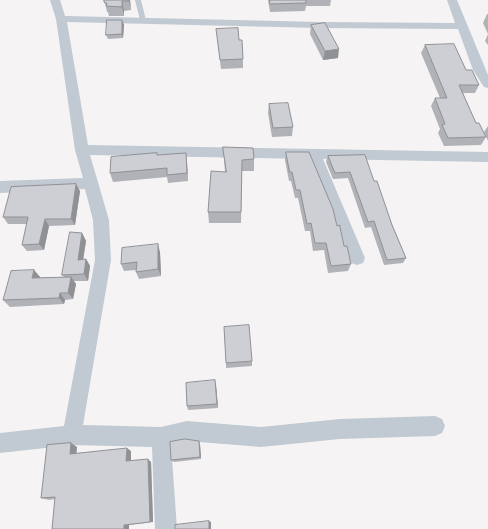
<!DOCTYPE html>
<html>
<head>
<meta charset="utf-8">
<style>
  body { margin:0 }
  canvas { display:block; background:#f5f3f3 }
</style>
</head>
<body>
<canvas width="488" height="529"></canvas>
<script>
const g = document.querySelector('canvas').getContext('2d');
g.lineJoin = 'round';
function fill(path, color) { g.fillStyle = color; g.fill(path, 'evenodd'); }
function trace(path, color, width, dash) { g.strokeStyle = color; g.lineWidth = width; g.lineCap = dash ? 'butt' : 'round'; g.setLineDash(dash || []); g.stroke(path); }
const service = new Path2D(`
  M135,0H141L146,20L145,21L140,20Z`);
const minor = new Path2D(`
  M50,0H60L65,16L320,22L455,23L447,0H457L488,75V88L484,87L473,70L458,29L320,28L67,22L88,145L488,152V162L323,159L365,258L363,263L357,265L351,263L349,258L309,159L90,155L109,220L111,260L83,425L161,427L187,421L261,427L340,419L435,416L442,419L445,426L442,433L435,436L340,439L261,447L187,441L171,444L177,529H155L152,447L72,445L0,453V433L64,426L95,260L93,220L85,189L0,193V181L83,178L75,150L56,19Z`);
const wall = new Path2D(`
  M104,0H130L131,10L124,11V16H109L108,12H107L105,3Z
  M268,0H331L330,6H306L305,11L270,12Z
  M487,14H488V34L483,23Z
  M122,20L124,25L123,38L108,39L106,35Z
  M311,25L338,58L323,60L310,34Z
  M216,29L243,59V68L221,69Z
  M488,34V45L485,41Z
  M425,45L466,70L479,85L475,93H463L476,123L486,137L481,145L444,146L438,133L440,129L431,106L435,98H440L421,53Z
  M269,104L293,127L292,136L272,137L268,113Z
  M488,126V141L484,132Z
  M223,147L254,159V171H242L241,223H209L208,212L225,172Z
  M286,152L337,226L351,264L348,271L328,273L324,250L313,251L310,231H305L298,198H295L291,181H289L285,160Z
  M186,153L188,181L168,183L167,177L113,182L110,173L157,155Z
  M328,156L374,181L406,258L403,263L384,265L371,227L365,228L348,178L333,179L326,162Z
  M80,191L75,225L49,226L44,250L27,251L22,245L27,224H8L3,217Z
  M82,233L86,241L83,259H86L90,266L88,281H74L76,284L73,299L65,300L64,304L10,307L3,300L34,270L40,277L39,278L64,277L62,275Z
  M160,252L161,276L139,279L136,272V270L124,271L121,264Z
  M252,361V366L226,368V363Z
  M216,385L218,408L188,410L187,406Z
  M71,443L77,447L76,454L131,451V461L151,462L153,522L129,525V529H52L55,499L49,500L41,498Z
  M200,444L201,459L174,462L171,460Z`);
const shadedWall = new Path2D(`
  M129,0H130L131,10Z
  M122,1L124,11V16L122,7Z
  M122,20L124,25L123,38L122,34Z
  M339,49L338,58L323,60L325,51Z
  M186,153L187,161L188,181L187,173Z
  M76,184L80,191L75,225L71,219Z
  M45,219L49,226L44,250L39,244Z
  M82,233L86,241L82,267L78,260Z
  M158,244L160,252L161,276L158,269Z
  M86,259L90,266L88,281L84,274Z
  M34,270L40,277L38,285L32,278Z
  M71,277L76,284L73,299L68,293Z
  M60,293L65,300L64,304L59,298Z
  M215,380L216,385L218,408L217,404Z
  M199,441L200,444L201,459L200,457Z
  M71,443L77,447L76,457L70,454Z
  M127,448L131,451V464L126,461Z
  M148,459L151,462L153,522H150Z
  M209,521L211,522V529H209Z
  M124,525H129V529H124Z`);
const building = new Path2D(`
  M104,0H129V1H122V7L106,6L107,3H105Z
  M270,0H306V3L270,4Z
  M107,20H122V34L106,35Z
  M325,23L339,49L325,51L311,25Z
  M238,28L239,40H242L243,59L220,60L216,29Z
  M454,44L466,70H472L479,85H459L476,123H479L486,137L448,138L442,125L445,124L435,98H447L425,45Z
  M288,103L293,127L273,128L269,104Z
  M223,147L253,148L254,159L242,160L241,212H208L211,171L226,172Z
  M286,152H309L333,209L337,226L340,225V227L344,246H347L351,264L331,266L326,243H315L311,223L307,224L300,190H296L292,172H290Z
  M157,153V155L186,153L187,173L167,175V168L110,173L111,157Z
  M365,155L374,181H377L392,225L406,258L387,260L374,221L368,222L350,172L335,173L328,156Z
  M76,184L71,219H45L39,244L22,245L28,217H3L11,187Z
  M70,232L82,233L78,260L86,259L84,274L62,275Z
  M158,244V269L136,272L137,262L121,264L122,248Z
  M34,270L32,278L71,277L68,293H60L59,298L3,300L11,271Z
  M249,325L252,361L226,363L224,327Z
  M215,380L217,404L187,406L186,383Z
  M185,439L199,441L200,457L171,460L170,442Z
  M71,443L70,454L127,448L126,461L148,459L150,522L124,525V529H52L55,497L41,498L47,445Z
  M209,521V529H175V525Z`);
fill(service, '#c1cad2');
fill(minor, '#c1cad2');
fill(wall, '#b0b2b7');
fill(shadedWall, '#909195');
fill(building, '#cdcfd5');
trace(building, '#909195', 1);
</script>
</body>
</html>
